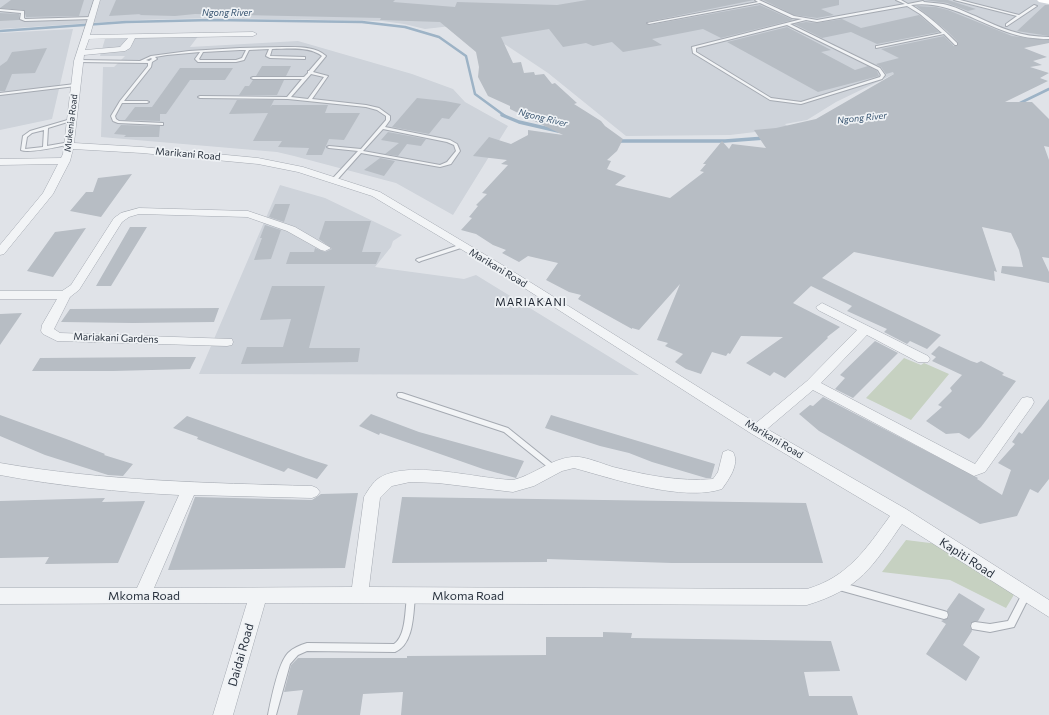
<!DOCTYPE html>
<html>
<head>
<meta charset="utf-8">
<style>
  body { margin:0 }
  canvas { display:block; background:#e0e3e8 }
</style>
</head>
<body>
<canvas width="1049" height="715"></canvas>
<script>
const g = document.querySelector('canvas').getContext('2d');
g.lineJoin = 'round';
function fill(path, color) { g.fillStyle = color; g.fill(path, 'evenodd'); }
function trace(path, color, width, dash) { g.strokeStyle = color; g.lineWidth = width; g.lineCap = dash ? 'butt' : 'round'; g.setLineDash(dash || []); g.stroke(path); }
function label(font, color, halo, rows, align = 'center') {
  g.font = font + ' Commissioner,sans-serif'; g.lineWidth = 3.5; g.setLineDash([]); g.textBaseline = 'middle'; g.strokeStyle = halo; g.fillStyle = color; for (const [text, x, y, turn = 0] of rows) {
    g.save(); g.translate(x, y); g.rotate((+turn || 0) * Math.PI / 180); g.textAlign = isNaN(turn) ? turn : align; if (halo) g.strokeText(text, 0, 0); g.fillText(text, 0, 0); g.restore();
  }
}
const built = new Path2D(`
  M0,0H1049V38L953,45L935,57L896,73L836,102L807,120L785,124L789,128L730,135L626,136L548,73L506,45L460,25L425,29L404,24L382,21L213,18L137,20L0,29Z
  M73,29L52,119L0,130V33Z
  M199,35L190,47L298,41L412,74L453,89L465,102L508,126L453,215L396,183L294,156L277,152L101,137L103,67H114L125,56H100L105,39Z
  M280,185L325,198L402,235L393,241L391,247L375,267L464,279L476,275L639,375L199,374Z`);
const green = new Path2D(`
  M904,358L921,365L924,363L949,374L911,420L866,398Z
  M906,540L938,544L1015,593L1006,608L950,580L882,572Z`);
const streamFar1 = new Path2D(`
  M0,31L126,22L212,20L362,22L405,27L439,37L466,56L475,94L505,116
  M1018,104L1049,89`);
const stream = new Path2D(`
  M502,115L519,122L558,131
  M616,141H725L765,138`);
const building = new Path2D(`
  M11,0H84L79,16L26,17L24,10L0,8Z
  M116,0H395L393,2L455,7L457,2L557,5L587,0H754L647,22L646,23L649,25L760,5L793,20L721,38L703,29L652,39L662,45L623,52L612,42L593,46L586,43L563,47L549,29L501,37L513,63L521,62L524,73L534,72L535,75L544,74L552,84L555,83L577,103L574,104L601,121L605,126L623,139L617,151L607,160L611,161L607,169L626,176L615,185L670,198L704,172L700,171L706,164H703L722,141L729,149L732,144L766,148L754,130L776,128L816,119L894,74L893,72L886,74L881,67L876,64L899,58L881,49L944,36L954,46H958V42L947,31L916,6L936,7L948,10L1012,36L1049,40V43L1024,48L1047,57L1033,61L1042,65L1030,67L1049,73L1040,78L1048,81L1005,102H1032L1049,119V147L1044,146L1049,160V258L1042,257L1049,272V283L1001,273L1002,266L1023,267L1019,250L1011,233L982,227L997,272L994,271L995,281L854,252L822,278L941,335L927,349L910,341L907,344L884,332L887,329L847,311L852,306L811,286L793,303L840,327L827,337L828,338L785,378L774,372L770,376L746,363L783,337L741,336L730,354L728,353L726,356L712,352L701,374L686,369L675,362L683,354L665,346L668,343L657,340L680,284L639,330L632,328V329L578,299L581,295L569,292L546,280L558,263L528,256L519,262L502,253L506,250L493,245L476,234L461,230L472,218L469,217L478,206L476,205L487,194L482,193L508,165L501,164L507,160L473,156L489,137L511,144L528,135V130L563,135L510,109V106L488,96L478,77L479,67L476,52L440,22L380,20L381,18L195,14L175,16L139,15L141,14L109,16Z
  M763,0H839V5L821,9L834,15L817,18L794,15Z
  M924,0H948L976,9L968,11L947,3Z
  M1045,5H1049V36L1017,31Z
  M0,13L19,14V20L0,21Z
  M919,15L939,32L877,44L851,32L822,38L794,24L806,22L817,23L842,19L861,28Z
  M787,27L831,50L821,52L855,70L868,66L877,71L879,76L818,92L727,42Z
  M47,48L35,73L12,74L5,91H0V66L7,61L12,52Z
  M262,66H291L286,76H256Z
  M180,68H233L225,80H190L166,114H160V121L125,120L135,107H152Z
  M253,80H284L277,95H239L245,86H249Z
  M417,98L445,101L461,104L449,119L442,118L429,134L392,127Z
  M237,100H274L270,108L272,105H328L325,113H360L344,140L329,139L322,155H306L309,148L278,147L282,141H253L268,113L229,114Z
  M121,125L160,126L159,137H124L126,135L114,134Z
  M388,132L426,139L421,146L407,144L398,156L385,154L399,143L381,140Z
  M380,158L395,161L384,176L364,170Z
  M132,174L101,217L70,211L86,192H93L98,178Z
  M275,204H290L284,222L269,217Z
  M325,221H371L362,252H381L376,264H286L290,252H314L315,248L325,252L332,249L319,239Z
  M265,225L281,230L271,259L254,260L262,238H260Z
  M130,227H147L111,286H96Z
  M86,228L53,277L27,271L55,232Z
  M272,286H325L309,348H360L358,362L241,364L247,347H283L291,319L260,320Z
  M219,308L214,322L133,323L61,322L70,309Z
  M22,313L0,345V314Z
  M875,341L898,353L853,398L835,389L845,378L840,375Z
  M939,346L971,361L977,363L981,361L1004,373L1002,375L1016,381L981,427L969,439L959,433L946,434L926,421L942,407L938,405L952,391L950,388L962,375L932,361L936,357L931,354Z
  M170,357H196L190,369L113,371H32L40,358Z
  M823,397L978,478L977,479L1002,495L1011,470L998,463L1015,444L1012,442L1019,432L1022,434L1049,399V479L1038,493L1030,489L1017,516L980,524L819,431L799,414L810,405L813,406Z
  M371,414L419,432L524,461L516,478L483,469L380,433L379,435L359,426Z
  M0,415L69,440L105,454L104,455L133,464L123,476L108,475L45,455L0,436Z
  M551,415L715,464L711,478H706L652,462L629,453L600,446L545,428Z
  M187,416L306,458L328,465L317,479L288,468L284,472L197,439L198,437L173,428Z
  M358,493L345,568L168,570L195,497L312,500L321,494Z
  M402,497L806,503L823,563H672L547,559V562L392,563Z
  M105,498L102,502L145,501L118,563L45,564L49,557L0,558V501Z
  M959,593L985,609L978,621L971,623L970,626L972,631L963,645L980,657L966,681L926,654L946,624L941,621L948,618L949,615L947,610Z
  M603,632L632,633L631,638L831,641L840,671L804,672L809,696H852L858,715H401L403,692L363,694L360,715H297L303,690L284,692L291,665L298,658H407V656L546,655V637H603Z`);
const service = new Path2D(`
  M755,0H759L794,16L817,20L905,4L896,0H901L908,4L923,1L924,2C930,3 937,3 943,4C954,6 965,12 975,16C1000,28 1021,37 1049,37V39C1034,39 1021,37 1007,32C975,21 946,0 911,5C928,15 943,29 957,43V45H955L944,34L876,48V46H877L942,33L920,14L907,6L817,22L806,20L790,24L880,68L885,75L882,79L801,104L770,100L693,53L692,47L802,19L792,18L760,3L649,24L647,23L758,2ZM787,25L878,70L881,75L880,77L801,102L771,98L696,52V48Z
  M954,0H960L1019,15L1034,5L1037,6L1007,26H1006V24L1017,16Z
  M0,9L24,11V18L25,19L92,17L94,18L92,19L25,21L20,19L21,13L0,11Z
  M283,47C297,47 315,46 326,56L313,72L328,76L312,99L366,105L379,108L390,116V120L385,127L450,140L457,144L460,151L451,164L440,167L361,153L337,180H335L333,179V178L358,151L329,148L327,147L329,146L361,149L386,120V116L377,110L366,107L288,99L200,98L198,97L200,96L287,97L302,79H253L251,78L253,77H304L308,73V71H309L322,56C309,46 288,49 272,49L270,56L305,57V59H304L270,58L266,56L269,49L249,50L244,60L236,62H198L195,59L200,52L167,55L155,57L157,59L152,62L151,67L124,101H147L149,102L147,103H122L115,116L116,119L119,121L163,123V125H162L118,123L113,121L111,116L120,101L148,66V63L78,62L76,61L78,60L140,61L151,56L189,51L240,48ZM240,50H246L242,58L236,60H200L199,59L203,52ZM151,58L152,59L149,61L146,60ZM311,74L324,77L308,99L291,97ZM383,129L447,142L454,145L456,151L447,162L440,165L363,151Z
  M75,84L77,85L76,86L0,95V93Z
  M71,119L74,120L48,128L47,146L70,142L72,143V144C61,146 29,154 21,150L23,136L30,131ZM44,130L43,147L25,149L27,137L32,133Z
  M462,244L464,245V247L421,261L419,262L416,260L417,259Z
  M398,393H402L508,428L554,465L555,467L554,469L552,470L550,469L504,432L398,397L397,395Z
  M839,582L944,611L947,612L948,615L947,618L944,619L839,590L836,588L835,586L836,584Z
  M1026,591L1029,592L1030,595L1014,627L990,632L972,629L971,626L972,623L975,622L990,624L1008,621L1023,592Z
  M411,593L414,594L415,597C413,614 414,644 395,652L307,651L298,655L290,664L276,715H268C271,700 278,663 288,653C293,648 300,645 307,643L394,644C406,636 405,610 407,597L408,594Z`);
const minor = new Path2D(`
  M94,0H100L90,35L253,32L257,34L253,36L135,38L130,48L125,51L84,55L74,143L142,147L258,158L303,167L380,192L509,269L756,423L807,381L857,330L818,310L816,307L822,303L928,356L930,359L928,362H918L867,335L821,383L975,464L1022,398L1027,397L1032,398L1034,402L1032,406L985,472L974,476L813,390L767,429L906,509L1049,600V617L902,524C872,567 860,589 807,605L265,603L233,715H213L247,603L0,604V588H137L179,495C119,492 59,486 0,475V463C104,481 207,483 312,486L317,488L320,492L317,496L312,498L194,495L154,588L352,587L364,497C368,490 373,482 379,478C409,459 478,479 513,480C534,475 550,459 572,457C582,455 603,464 613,467C646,475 679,482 713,479L718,472L723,452L728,450L733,452C740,464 729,479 722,489C683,502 614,479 574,468L562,471L534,486L513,492L438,483L410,482L392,486L380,498L369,587L807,589C848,577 866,549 890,516L752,434L501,273L372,196L298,172L258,164L142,153L73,149L70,161L53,194L4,254L0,255V245L43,193L58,164L0,165V159L61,158L63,154L74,61ZM128,38L120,47L85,50L89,39Z
  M139,208L248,211L295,227L331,248L325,251L321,250L287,231L247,217L139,214L129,217L122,222L79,290L70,297L54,329L60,333L232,339L233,342L232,345L227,346L57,341L43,334L41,331L42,325L57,299H0V291H62L71,285L114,218L121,213Z`);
const secondary = new Path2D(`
  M1037,0H1049V4L1039,2Z`);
const farWaternames = [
  ["Ngong River",227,13],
  ["Ngong River",543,118,14],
  ["Ngong River",862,118,-6]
];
const farStreetnames = [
  ["Mukenia Road",71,123,-83]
];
const streetNames = [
  ["Marikani Road",188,154,5],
  ["Marikani Road",498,268,31],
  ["Mariakani Gardens",116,338,2],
  ["Marikani Road",774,439,31]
];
const neighbourhoodNames = [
  ["MARIAKANI",531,302]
];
const nearStreetnames = [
  ["Kapiti Road",967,558,33],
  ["Mkoma Road",144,596],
  ["Mkoma Road",468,596],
  ["Daidai Road",241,655,-74]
];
fill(built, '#ced3da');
fill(green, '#c6d1c1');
trace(streamFar1, '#9db3c6', 2.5);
trace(stream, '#9db3c6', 3.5);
fill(building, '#b7bdc4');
trace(service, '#a5aab2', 2);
trace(minor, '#a5aab2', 1);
fill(service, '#f2f4f6');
fill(minor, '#f2f4f6');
fill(secondary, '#fff');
label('italic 9px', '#36536f', '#eff2f5', farWaternames);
label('9px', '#29323e', '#eff2f5', farStreetnames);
label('10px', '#29323e', '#eff2f5', streetNames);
g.letterSpacing = '1px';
label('11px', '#1c232f', '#eff2f5', neighbourhoodNames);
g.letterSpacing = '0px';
label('12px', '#29323e', '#eff2f5', nearStreetnames);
</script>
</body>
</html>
